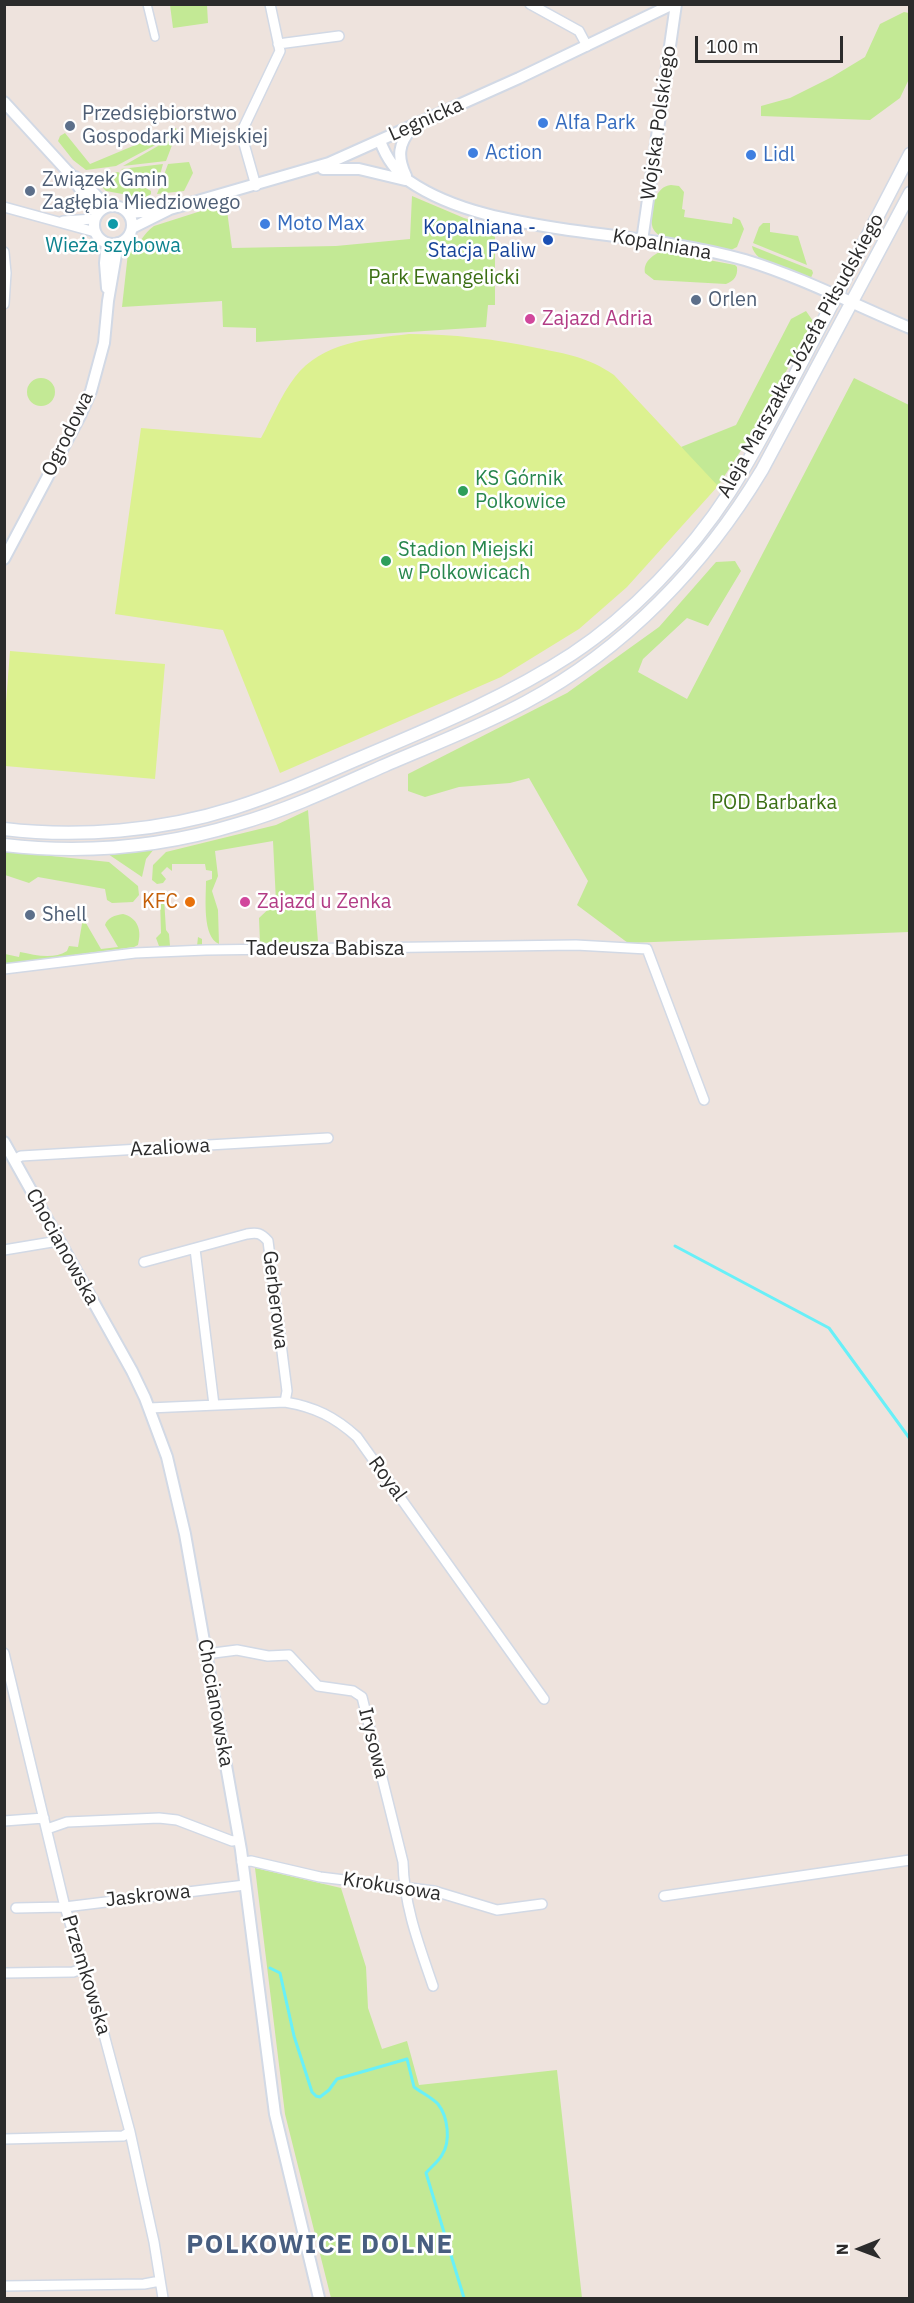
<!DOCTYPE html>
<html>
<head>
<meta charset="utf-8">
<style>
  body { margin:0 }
  #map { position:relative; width:914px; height:2303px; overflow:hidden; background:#eee3dd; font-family:"IBM Plex Sans",sans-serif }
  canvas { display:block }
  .frame { position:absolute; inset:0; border:6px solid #2b2b2b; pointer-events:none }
  .north { position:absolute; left:830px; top:2219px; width:60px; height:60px; -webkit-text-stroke:4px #fff; paint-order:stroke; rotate:269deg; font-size:16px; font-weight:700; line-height:24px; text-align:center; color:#2b2b2b }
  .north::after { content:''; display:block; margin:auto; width:21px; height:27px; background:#2b2b2b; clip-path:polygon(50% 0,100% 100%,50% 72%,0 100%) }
  .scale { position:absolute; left:695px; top:36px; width:148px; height:27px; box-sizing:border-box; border:3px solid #2b2b2b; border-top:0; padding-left:8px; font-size:18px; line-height:21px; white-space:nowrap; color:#2b2b2b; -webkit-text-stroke:4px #fff; paint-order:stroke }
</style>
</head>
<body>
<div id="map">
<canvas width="914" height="2303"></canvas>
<div class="frame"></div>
<div class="north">N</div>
<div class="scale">100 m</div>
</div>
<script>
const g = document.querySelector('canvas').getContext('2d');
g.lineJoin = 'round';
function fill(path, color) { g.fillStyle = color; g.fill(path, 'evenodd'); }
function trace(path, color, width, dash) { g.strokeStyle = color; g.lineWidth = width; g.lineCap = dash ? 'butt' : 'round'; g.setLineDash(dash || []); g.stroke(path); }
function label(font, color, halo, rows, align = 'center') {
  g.font = font + ' "IBM Plex Sans",sans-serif'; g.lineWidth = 5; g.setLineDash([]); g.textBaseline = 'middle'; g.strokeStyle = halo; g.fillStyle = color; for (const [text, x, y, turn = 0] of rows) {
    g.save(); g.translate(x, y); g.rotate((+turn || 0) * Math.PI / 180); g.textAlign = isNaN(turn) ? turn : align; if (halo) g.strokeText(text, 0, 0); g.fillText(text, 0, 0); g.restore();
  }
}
const green = new Path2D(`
  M170,5H207L208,23L173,28Z
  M904,12L909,13V79L900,98L870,120L761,116V106L790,98L832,77L865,57L880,24Z
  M176,128L178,133L116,166L86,170L73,160L58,141L60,136L65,133L90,164Z
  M174,140L166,161L123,166L165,142Z
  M189,162L193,173L184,191L157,194L168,164Z
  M163,164L158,182L149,187L121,169Z
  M118,172L151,191V194L139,202L128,195L106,191L101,186L113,173Z
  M671,185L679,186L684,192L682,209L685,210L684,217L732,224L733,217L740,220L744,229L737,247L729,251L665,239C659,235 653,232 652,225C649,211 655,186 671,185Z
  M412,196L464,218L495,227V305H488L486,327L256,342V328L223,327L222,301L122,307L128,253C140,246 143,233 154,226L226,203L232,248L336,246L410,239Z
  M763,223H770V232L798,236L807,265L753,243L759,227Z
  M752,246L812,270L813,273L810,280C795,273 754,264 752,246Z
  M661,251L735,265L737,267C738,276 734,281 726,284L654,280L645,273C643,262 652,256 661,251Z
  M806,311L813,321L758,424L718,486L708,484L681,447L736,425L791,319Z
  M854,378L909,405V932L628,943L577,905L588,881L529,778L510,783L459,787L425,797L408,791V774L567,693L659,627L716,562L735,561L741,571L708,626L687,618L643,659L638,672L687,699Z
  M27 392a14 14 0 1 1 28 0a14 14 0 1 1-28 0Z
  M308,810L318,942L260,943L259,918L276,902L273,841L215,851L218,876L212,891L218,910L219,944C202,937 206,898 206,881L212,879V871L206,870L205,864H172V871L167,867L161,873L166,879L163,883L157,884L152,880L153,865L166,852L276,825Z
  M154,849L146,859L142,877L108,854Z
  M4,851L109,862L138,886L139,895L133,902L112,903L107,900L105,889L38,877L29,883L5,875Z
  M164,898L166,930L169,934L170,946H197L198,937L202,939V946L162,948L159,946L156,938L161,933L160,899Z
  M123,914C138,918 142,930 138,945L134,947L5,964V954L19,957L20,952C35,955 53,960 67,951L69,946L78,947L83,918L101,949L118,947L105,925C107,918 115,915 123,914Z
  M255,1868L341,1888L366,1967L368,2008L382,2049L407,2041L419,2085L557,2070L582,2298H331L285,2114Z`);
const pitch = new Path2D(`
  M409,334C453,334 494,339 537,348C567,354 588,357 614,375L718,486L627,587L579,629L501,677L280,773L223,630L115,614L141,428L261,438C272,418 281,395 295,377C322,342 368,339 409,334Z
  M10,651L165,664L155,779L5,766V716Z`);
const stream = new Path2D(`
  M675,1246L829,1328L910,1439
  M270,1968L280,1973L294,2036L312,2092L316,2096L320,2097L329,2090L337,2079L407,2059L414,2087C422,2093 431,2097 438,2104C448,2117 451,2141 442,2155C438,2162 431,2167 426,2173L464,2298`);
const pedestrian = new Path2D(`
  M147,4L155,37`);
const minor = new Path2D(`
  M530,4L579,31L587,46
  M278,44L339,36
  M256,186L241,133L280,51L270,4
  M4,207L95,232
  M63,221L94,219
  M4,252L6,273L4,304
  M4,969L135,953L206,950L576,945L647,949L704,1100
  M14,1160L21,1156L328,1138
  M195,1249L214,1405
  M4,1250L58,1241
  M144,1262L247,1234C257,1232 261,1233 268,1241L287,1391L285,1402
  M149,1408L285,1402C315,1407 335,1417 357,1437L544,1699
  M4,1653L65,1907L98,2012L130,2132L154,2242L163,2298
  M206,1654L237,1650L268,1656L289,1655L318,1686L353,1691L362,1697L403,1862C404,1906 419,1945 433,1986
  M4,1821L44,1818
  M47,1829L67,1822L159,1818L177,1820L232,1841L239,1840
  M242,1862L251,1861L320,1877L434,1891L497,1910L542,1904
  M664,1896L910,1860
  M16,1908L65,1907L245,1885
  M4,1973L73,1972L84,1968
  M4,2139L123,2136L130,2132
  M4,2286L144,2284L160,2281`);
const tertiary = new Path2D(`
  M4,102L70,174L97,214
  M380,141C386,157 395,171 409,181C454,212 516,222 569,230C627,238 688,244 745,260C801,277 855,305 910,328
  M323,169H359L405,180
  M406,176C397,157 398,144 412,128
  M75,177L91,190L106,206
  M94 225a19 19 0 1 1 38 0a19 19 0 1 1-38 0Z
  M129,213L163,210
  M132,228L170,209L329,163L519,78L673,4
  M642,241L676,4
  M107,288L105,263L107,243
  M4,559L80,416L91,391L104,343L108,301L118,243
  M4,1142L132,1371L145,1398L167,1457L185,1534L241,1850L275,2114L319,2298`);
const secondary = new Path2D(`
  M4,829C79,838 162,831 234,808C275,795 314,778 353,761C428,729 503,699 572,654C631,615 690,553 729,493C756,451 779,405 803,360C839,292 874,223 910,154
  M4,845C82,854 163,847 238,824C287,810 334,788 381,767C429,746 480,727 526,702C625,649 705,565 762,470L910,193`);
const markers = [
  [543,123,6,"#3f7fe0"],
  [70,126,6,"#5c6f8a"],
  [473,153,6,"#3f7fe0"],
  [751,155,6,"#3f7fe0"],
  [30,191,6,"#5c6f8a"],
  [113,224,6,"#0f9aa8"],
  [265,224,6,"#3f7fe0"],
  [548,240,6,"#1a4fb4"],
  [696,300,6,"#5c6f8a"],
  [530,319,6,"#d1479c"],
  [463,491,6,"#2e9e5b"],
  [386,561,6,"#2e9e5b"],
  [190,902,6,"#e8710a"],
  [245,902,6,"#d1479c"],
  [30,915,6,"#5c6f8a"]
];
const serviceNames = [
  ["Przedsiębiorstwo",82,114],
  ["Gospodarki Miejskiej",82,137],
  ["Związek Gmin",42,180],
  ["Zagłębia Miedziowego",42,203],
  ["Orlen",708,300],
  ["Shell",42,915]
];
const streetNames = [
  ["Legnicka",426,120,-24],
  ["Wojska Polskiego",659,123,-82],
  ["Kopalniana",662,245,10],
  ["Aleja Marszałka Józefa Piłsudskiego",801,356,-61],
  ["Ogrodowa",68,434,-64],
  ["Tadeusza Babisza",325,949],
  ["Azaliowa",170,1148,-3],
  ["Chocianowska",62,1247,61],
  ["Gerberowa",275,1300,83],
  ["Royal",387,1479,54],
  ["Chocianowska",215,1703,80],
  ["Irysowa",373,1743,76],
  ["Krokusowa",392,1887,9],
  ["Jaskrowa",148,1896,-6],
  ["Przemkowska",86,1975,73]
];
const shopNames = [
  ["Alfa Park",555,123],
  ["Action",485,153],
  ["Lidl",763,155],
  ["Moto Max",277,224]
];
const transitNames = [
  ["Kopalniana -",536,228],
  ["Stacja Paliw",536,251]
];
const cultureNames = [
  ["Wieża szybowa",113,246]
];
const parkNames = [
  ["Park Ewangelicki",444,278],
  ["POD Barbarka",774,803]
];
const hotelNames = [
  ["Zajazd Adria",542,319],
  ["Zajazd u Zenka",257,902]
];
const leisureNames = [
  ["KS Górnik",475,479],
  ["Polkowice",475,502],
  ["Stadion Miejski",398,550],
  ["w Polkowicach",398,573]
];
const foodNames = [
  ["KFC",178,902]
];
const districtNames = [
  ["POLKOWICE DOLNE",320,2245]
];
fill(green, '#c3e995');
fill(pitch, '#dcf190');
trace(stream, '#68f0f8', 3);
trace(pedestrian, '#d2d9e5', 10);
trace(minor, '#d2d9e5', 12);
trace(tertiary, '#d2d9e5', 14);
trace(secondary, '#d2d9e5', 15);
trace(pedestrian, '#fff', 7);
trace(minor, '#fff', 9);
trace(tertiary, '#fff', 10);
trace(secondary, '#fff', 12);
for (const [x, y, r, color] of markers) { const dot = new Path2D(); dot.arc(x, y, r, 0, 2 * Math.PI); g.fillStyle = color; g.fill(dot); trace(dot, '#fff', 2); }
label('20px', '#4e5e75', '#fff', serviceNames, 'left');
label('20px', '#2b2b2b', '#fff', streetNames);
label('20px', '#366cbe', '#fff', shopNames, 'left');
label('20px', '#164399', '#fff', transitNames, 'right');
label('20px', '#0d838f', '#fff', cultureNames);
label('20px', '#3b6f14', '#fff', parkNames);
label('20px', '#b23c85', '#fff', hotelNames, 'left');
label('20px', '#27864d', '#fff', leisureNames, 'left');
label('20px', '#c56008', '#fff', foodNames, 'right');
g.letterSpacing = '1.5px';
label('bold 26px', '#485e80', '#fff', districtNames);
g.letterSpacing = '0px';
</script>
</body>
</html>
